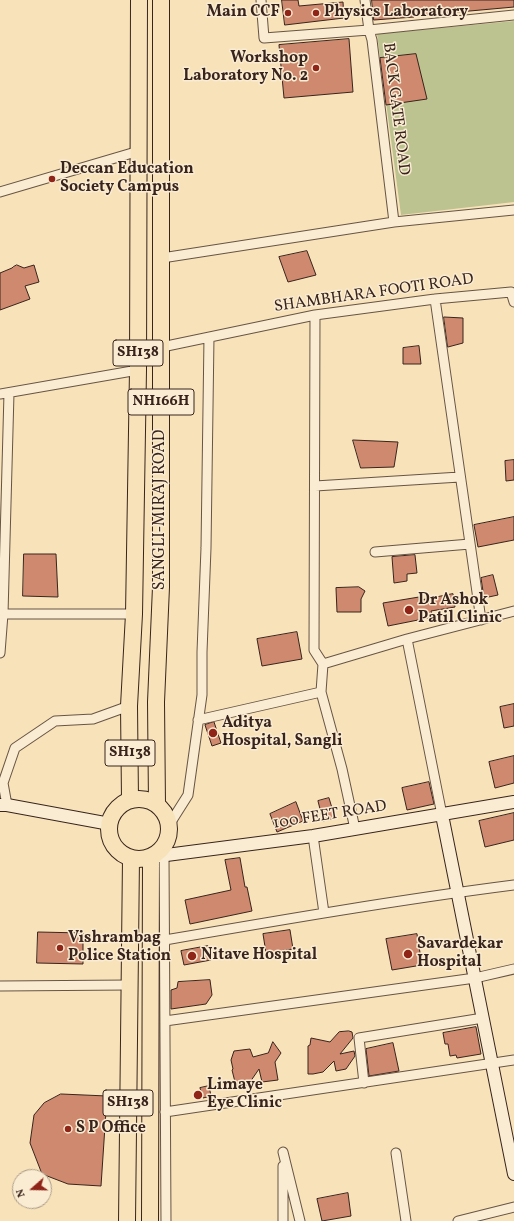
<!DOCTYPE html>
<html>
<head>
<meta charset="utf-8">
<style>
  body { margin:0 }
  #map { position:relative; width:514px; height:1221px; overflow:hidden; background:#f7e2b9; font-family:Vollkorn,serif }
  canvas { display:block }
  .north { position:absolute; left:12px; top:1169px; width:40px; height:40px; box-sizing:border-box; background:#faecd2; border:1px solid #ad9c8a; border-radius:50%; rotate:250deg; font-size:11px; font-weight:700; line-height:16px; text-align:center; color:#39241d }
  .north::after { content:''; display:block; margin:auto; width:14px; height:18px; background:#8f2418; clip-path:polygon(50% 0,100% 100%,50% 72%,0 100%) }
</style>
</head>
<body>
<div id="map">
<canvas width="514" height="1221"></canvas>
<div class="north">N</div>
</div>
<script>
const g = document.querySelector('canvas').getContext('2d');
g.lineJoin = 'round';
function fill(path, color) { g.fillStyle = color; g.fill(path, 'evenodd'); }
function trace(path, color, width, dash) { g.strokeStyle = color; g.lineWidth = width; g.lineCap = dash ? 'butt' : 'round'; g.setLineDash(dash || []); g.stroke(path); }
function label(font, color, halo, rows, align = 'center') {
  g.font = font + ' Vollkorn,serif'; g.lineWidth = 3; g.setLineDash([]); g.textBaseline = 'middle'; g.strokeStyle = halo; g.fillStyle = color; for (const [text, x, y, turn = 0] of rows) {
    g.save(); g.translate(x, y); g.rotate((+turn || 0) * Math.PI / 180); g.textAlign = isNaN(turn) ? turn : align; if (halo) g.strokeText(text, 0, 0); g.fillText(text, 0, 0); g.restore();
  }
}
const green = new Path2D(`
  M514,21V202L401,215L377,34Z`);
const building = new Path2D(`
  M282,0H298L299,6L343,2L344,18L285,25Z
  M372,0H514V7L414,16V17L374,20Z
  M349,39L353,92L284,98L279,45Z
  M416,54L427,99L386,105L380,58Z
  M307,251L316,275L288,282L279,257Z
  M17,265L24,268L34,265L39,282L25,286L30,299L0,310V273L12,268L13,267Z
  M444,317L463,318V343L448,347Z
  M419,346L421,364H403V348Z
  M353,440L398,442L394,467L361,468Z
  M514,460V480L506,481L505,461Z
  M514,517V540L478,547L474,525Z
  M24,554H56L58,597L23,596Z
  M415,555L417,573L407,574V581L394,583L392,557Z
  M493,575L498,595L484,598L481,578Z
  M359,587L365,591L361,599V612H337L336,588Z
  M453,594L455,607L431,611L433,617L388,626L383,603L419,597V600Z
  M297,632L302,659L262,666L257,639Z
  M514,704V726L504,728L500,707Z
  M214,722L221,743L212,746L205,725Z
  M514,756V783L495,788L489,762Z
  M429,782L434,804L407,810L402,788Z
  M329,798L335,818L323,821L318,801Z
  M296,802L303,821L277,832L270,814Z
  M514,813V840L485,847L479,821Z
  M240,858L245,887H247L252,911L190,924L185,900L231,890L225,860Z
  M290,930L293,949L266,953L263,934Z
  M38,932L83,933V964L37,963Z
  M417,934L422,965L392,970L386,939Z
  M208,946L211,960L184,965L181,951Z
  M210,980L212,995L206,1004L171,1009V990L177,988L178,982Z
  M476,1027L481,1054L457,1058L456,1055L450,1056L448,1044H445L443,1033Z
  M349,1031L352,1032L353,1038L340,1054L354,1051L355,1056L346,1069L336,1071L334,1061L323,1072L313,1074H308V1046L310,1045L311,1038L330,1042L339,1032Z
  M273,1042L281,1053L275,1062L278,1080L262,1082L259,1069L248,1085L236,1086L232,1070L233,1069L231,1060L234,1051L250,1049L253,1057L268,1053Z
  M393,1043L399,1071L369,1076L366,1049Z
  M209,1086L211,1096L203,1098L200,1088Z
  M61,1094L107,1096L101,1186L68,1184L42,1174L30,1143L34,1115L44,1103Z
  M348,1193L351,1216L322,1221L317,1199Z`);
const street = new Path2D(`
  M261,0L264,38L369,30L514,15
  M365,0L369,30L372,40L394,222
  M0,192L139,151
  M162,258L394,222L514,210
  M435,299L481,620
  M315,315L314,650L323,664
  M138,352L315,315L435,299L511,292L514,302
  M0,394L138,370
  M315,486L460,477
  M375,552L470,544
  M0,614H134
  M0,653L3,614L9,393
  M321,692L342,769L355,829
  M198,720L321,692L323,664L407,639
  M7,805L3,783L15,748L55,721L93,719L129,706
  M442,815L407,639L514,611
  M169,825L188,795L202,695V652L206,548L209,337
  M313,836L324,913
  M164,856L166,1221
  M165,940C281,920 397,900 514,885
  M0,986L129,985
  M165,1021L475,978L514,969
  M364,1083L359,1038L483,1018
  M165,1112L514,1060
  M283,1152L300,1221
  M396,1153L406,1221
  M283,1166V1221
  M458,1221L514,1207`);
const secondary = new Path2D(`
  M0,805H7L110,824
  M442,815L514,1174
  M151,857L313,836L514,802`);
const highway = new Path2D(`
  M109 829a30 30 0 1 1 60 0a30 30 0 1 1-60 0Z
  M130,800L129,706L134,614L138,370L139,0
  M157,805L156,702L161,587V0
  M127,1221L131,858
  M150,1221L151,857`);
const markers = [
  [288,13,4,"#8f2418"],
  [316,13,4,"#8f2418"],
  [316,68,4,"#8f2418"],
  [52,179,4,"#8f2418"],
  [409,610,5,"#8f2418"],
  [213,733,5,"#8f2418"],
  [60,948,4,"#8f2418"],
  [408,954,5,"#8f2418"],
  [192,956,5,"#8f2418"],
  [198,1095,5,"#8f2418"],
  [68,1129,4,"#8f2418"]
];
const shields = [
  [138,353,50],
  [161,402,66],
  [130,753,50],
  [128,1103,50]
];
const shieldNames = [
  ["SH138",138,353],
  ["NH166H",161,402],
  ["SH138",130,753],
  ["SH138",128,1103]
];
const poiNames = [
  ["Main CCF",280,13,"right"],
  ["Physics Laboratory",324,13],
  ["Workshop",308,59,"right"],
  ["Laboratory No. 2",308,77,"right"],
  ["Deccan Education",60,170],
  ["Society Campus",60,188],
  ["Dr Ashok",418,601],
  ["Patil Clinic",418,619],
  ["Aditya",222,724],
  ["Hospital, Sangli",222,742],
  ["Vishrambag",68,939],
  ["Police Station",68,957],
  ["Savardekar",417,945],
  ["Hospital",417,963],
  ["Nitave Hospital",201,956],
  ["Limaye",207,1086],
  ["Eye Clinic",207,1104],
  ["S P Office",76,1129]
];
const streetNames = [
  ["BACK GATE ROAD",395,109,83],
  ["SHAMBHARA FOOTI ROAD",374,294,-8],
  ["SANGLI-MIRAJ ROAD",161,510,-90],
  ["100 FEET ROAD",330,816,-9]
];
fill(green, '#bcc390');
fill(building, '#ce896f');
trace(building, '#39241d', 1);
trace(street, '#685444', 11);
trace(secondary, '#39241d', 14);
trace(highway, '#39241d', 18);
trace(street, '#faecd2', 9);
trace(secondary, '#faecd2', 12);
trace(highway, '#f7e2b9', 16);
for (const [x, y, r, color] of markers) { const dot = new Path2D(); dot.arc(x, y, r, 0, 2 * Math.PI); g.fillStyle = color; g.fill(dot); trace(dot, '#faecd2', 1.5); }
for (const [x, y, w] of shields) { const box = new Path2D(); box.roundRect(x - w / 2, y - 13, w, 26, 3); g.fillStyle = '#faecd2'; g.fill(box); trace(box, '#39241d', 1); }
label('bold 15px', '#39241d', null, shieldNames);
label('bold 16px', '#39241d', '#faecd2', poiNames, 'left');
label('16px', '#39241d', '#faecd2', streetNames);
</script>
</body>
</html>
